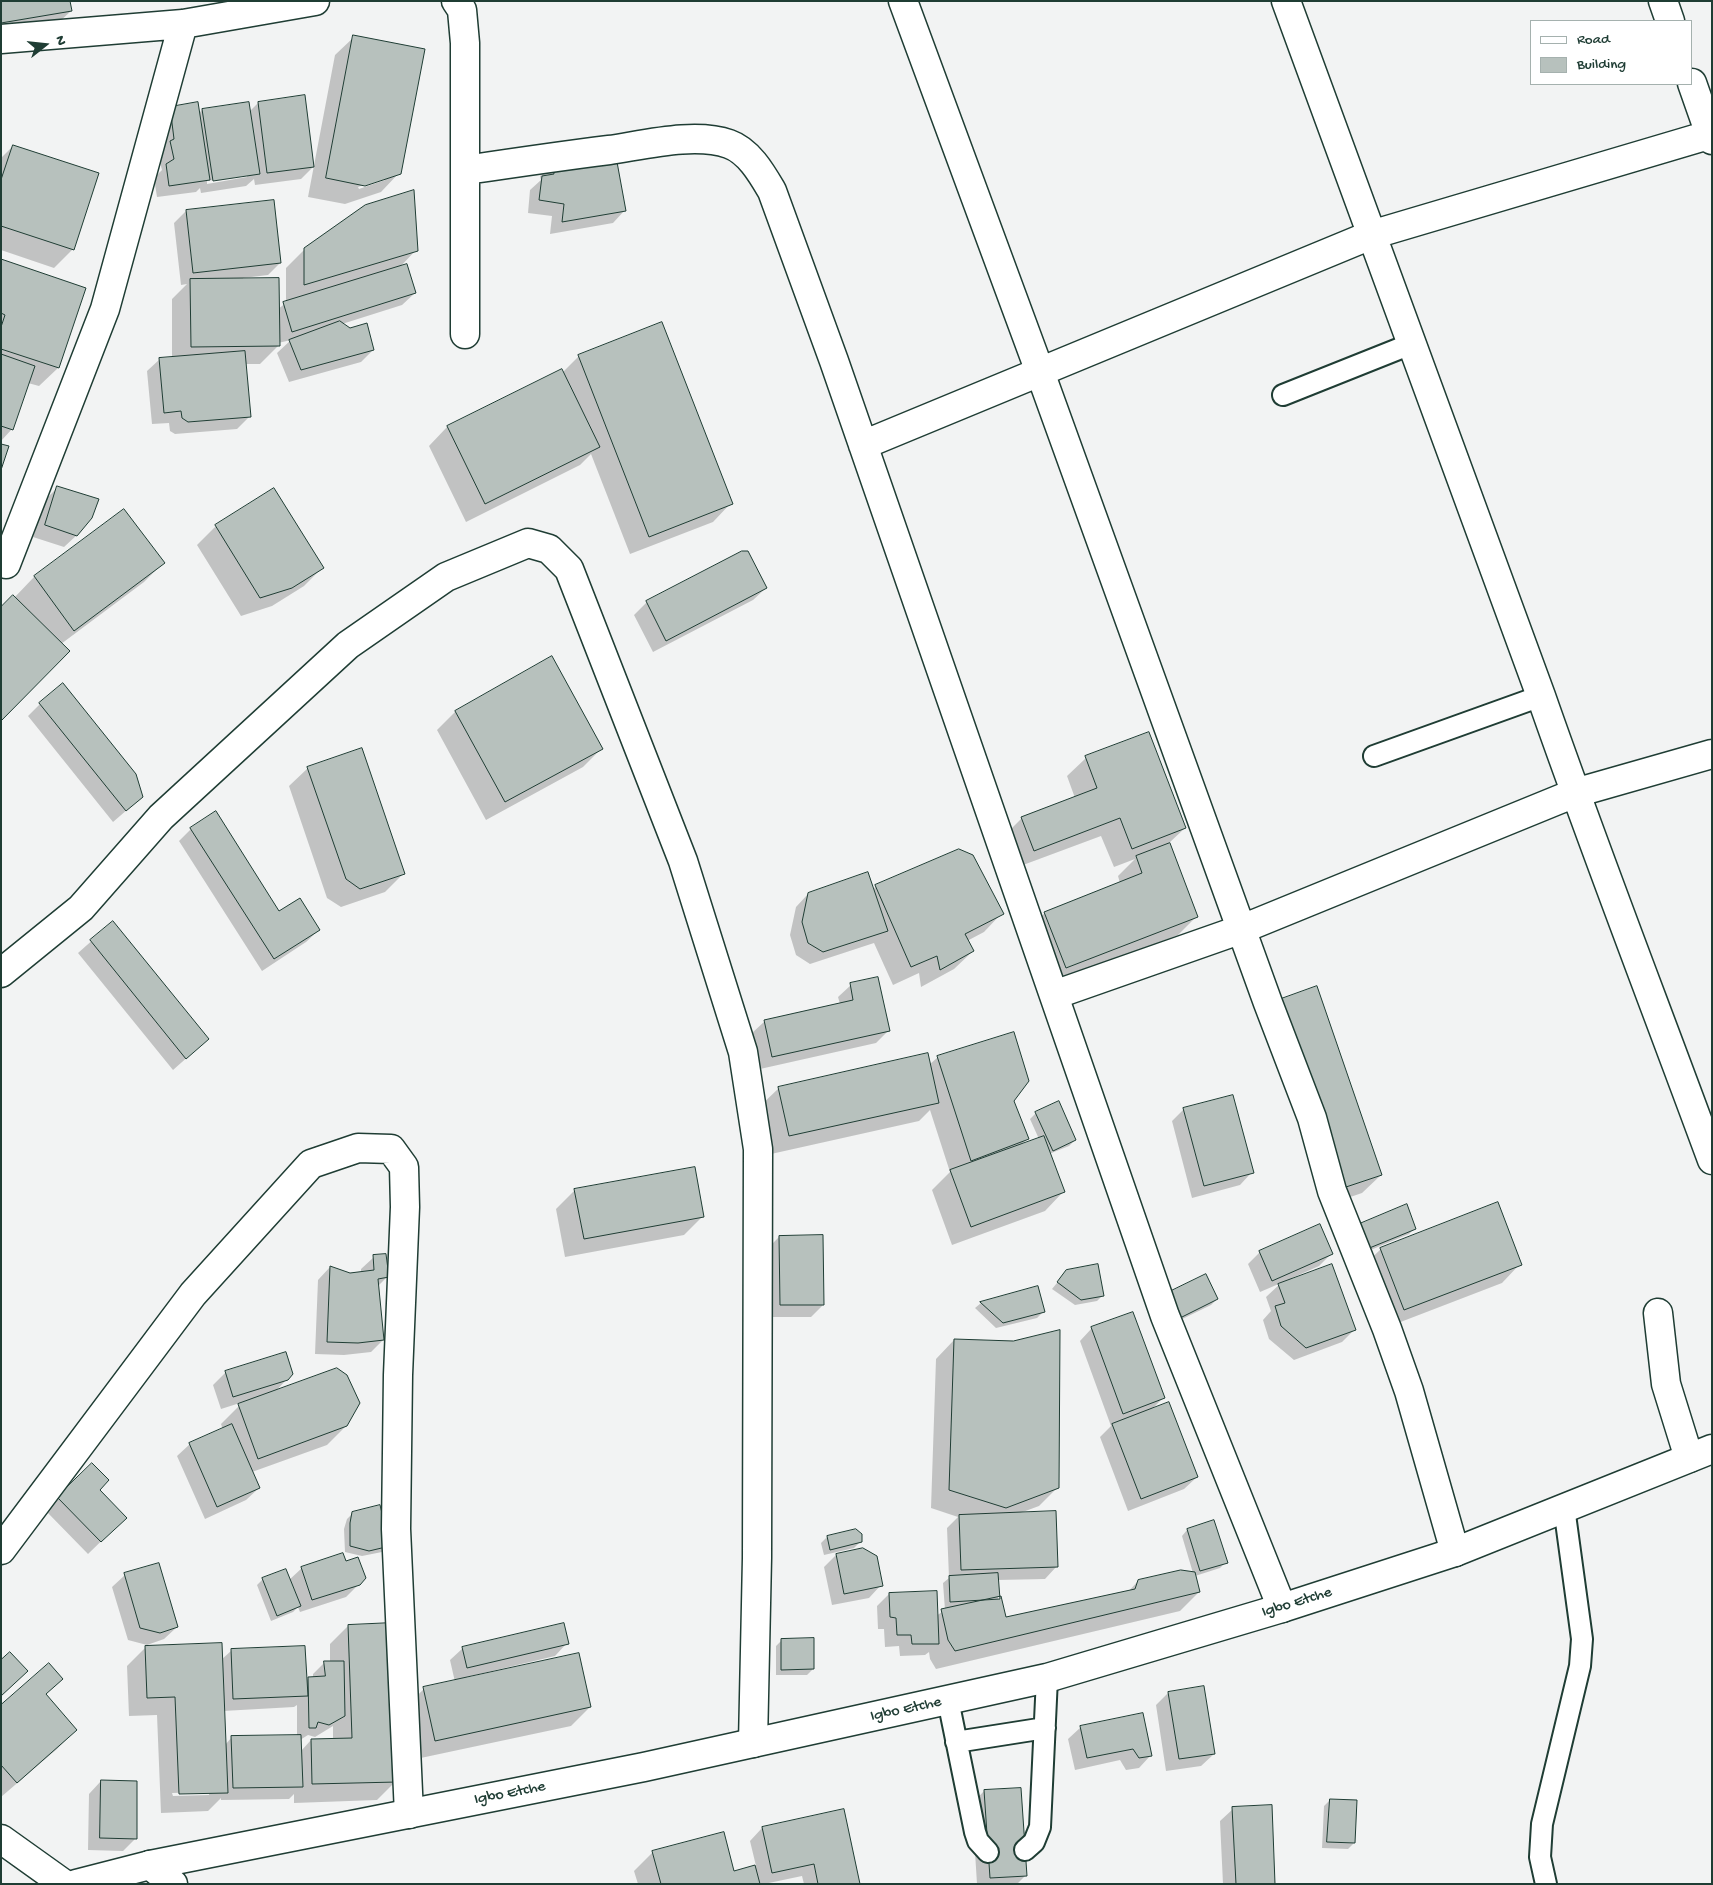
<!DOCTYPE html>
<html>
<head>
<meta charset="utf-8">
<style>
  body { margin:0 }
  #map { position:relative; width:1713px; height:1885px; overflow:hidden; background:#f2f3f3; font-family:"Gochi Hand",sans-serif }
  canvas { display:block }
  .frame { position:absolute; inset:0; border:2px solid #1f3d34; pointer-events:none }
  .legend { position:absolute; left:1530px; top:20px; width:162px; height:65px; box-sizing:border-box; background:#fff; border:1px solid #a5b1ae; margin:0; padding:6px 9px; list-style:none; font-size:15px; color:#1f3d34 }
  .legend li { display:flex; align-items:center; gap:10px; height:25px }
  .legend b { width:25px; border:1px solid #a5b1ae }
  .north { position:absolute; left:20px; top:20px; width:50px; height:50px; -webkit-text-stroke:4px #fff; paint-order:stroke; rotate:74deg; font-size:14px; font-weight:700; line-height:20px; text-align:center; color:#1f3d34 }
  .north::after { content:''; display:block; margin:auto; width:18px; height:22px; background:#1f3d34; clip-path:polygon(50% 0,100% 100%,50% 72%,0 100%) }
</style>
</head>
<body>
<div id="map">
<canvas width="1713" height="1885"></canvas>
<div class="frame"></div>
<ul class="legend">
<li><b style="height:6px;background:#fff"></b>Road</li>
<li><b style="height:14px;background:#b7c1bd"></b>Building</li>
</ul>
<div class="north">N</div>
</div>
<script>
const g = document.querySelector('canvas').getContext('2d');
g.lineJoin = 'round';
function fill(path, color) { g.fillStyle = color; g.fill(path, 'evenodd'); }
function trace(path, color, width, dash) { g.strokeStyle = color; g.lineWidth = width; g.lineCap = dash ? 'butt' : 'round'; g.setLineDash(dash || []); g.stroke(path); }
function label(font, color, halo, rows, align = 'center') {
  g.font = font + ' "Gochi Hand",sans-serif'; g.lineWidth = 4; g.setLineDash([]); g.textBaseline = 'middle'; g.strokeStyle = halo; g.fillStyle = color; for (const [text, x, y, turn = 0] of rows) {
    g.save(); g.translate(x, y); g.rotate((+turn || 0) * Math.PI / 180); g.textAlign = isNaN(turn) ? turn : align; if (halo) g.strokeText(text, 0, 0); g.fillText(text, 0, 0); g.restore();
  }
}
const shadow = new Path2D(`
  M1,1L71,11L58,23L1,33Z
  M354,37L399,173L381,192L345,204L308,197L335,55ZM385,178V180L359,189L358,187Z
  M258,103L313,167L301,179L255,185L254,179L246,186L201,193L200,188L196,192L157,197L154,178L162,170L158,155V120L198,114L202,110L249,112ZM247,175V177L207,184V181Z
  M13,146L73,249L54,268L1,250V158Z
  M553,164L587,168L625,210L613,223L550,234L552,216L528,213L530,190L541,180L540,176Z
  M186,211L280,263L268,275L243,278V280L278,309L286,303V268L305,249L416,250L399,268L415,293L402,305L342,324L373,350L361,362L289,382L277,353L291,340L278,343V346L260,364H245L249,417L237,429L175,434L170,431L169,423L152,424L147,371L160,359L172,358V299L187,284L181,285L174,223Z
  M1,260L85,289L58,368L39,386L28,383L12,429L1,441Z
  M579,356L731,503L713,522L630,554L591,454L580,465L466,522L429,446L447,427L561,370L562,373Z
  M58,487L77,535L64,547L33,537L45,500Z
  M274,490L322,568L304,586L272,606L241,616L197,545L216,526Z
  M124,510L163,563L144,582L61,644L14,598L34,577Z
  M766,588L753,600L653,652L634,615L647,602Z
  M40,704L142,797L113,822L28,716Z
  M455,712L601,749L583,767L486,820L437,730Z
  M1086,758L1185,828L1169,843L1197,916L1178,935L1047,986L1026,931L1045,913L1120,883L1118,876L1135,859L1114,867L1101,836L1015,868L1003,837L1022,818L1075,798L1067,776Z
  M308,768L404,873L385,892L341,907L327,898L289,786Z
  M191,829L279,913L319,930L306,942L262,971L179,841Z
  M876,886L1002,913L984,932L967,941L973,951L954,969L921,987L919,973L893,985L874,943L810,964L796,955L790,935L796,907L808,894L873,890Z
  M113,922L208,1039L173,1070L78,953Z
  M851,985L888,1031L876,1043L760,1069L752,1033L765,1021L840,1004L838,997Z
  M1263,1018L1381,1175L1362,1193L1327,1205Z
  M938,1057L1012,1101L1027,1139L1020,1146L1039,1139L1030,1119L1036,1113L1075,1140L1069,1146L1049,1154L1063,1192L1045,1211L952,1245L932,1190L950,1172L930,1110L919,1121L771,1154L760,1106L779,1088L929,1065Z
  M1184,1109L1252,1172L1240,1185L1192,1198L1172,1121Z
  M575,1190L703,1216L684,1235L565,1257L556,1209Z
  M1358,1226L1415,1228L1409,1234L1361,1254Z
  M779,1237L823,1305L811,1317H768L767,1249Z
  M1381,1249L1520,1264L1502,1283L1385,1328L1362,1267Z
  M1260,1252L1332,1253L1319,1266L1292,1278L1355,1329L1342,1342L1294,1360L1269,1339L1263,1320L1271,1311L1266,1297L1281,1283L1260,1292L1248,1264Z
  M374,1257L387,1277L377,1287L383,1340L371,1352L344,1355L315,1354L318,1280L330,1267L350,1274L361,1273V1269Z
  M1061,1278L1103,1295L1097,1301L1075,1305L1052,1289Z
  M1037,1288L1043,1312L1037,1318L996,1328L975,1308L981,1303Z
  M1217,1299L1211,1305L1172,1324L1160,1301Z
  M1092,1328L1163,1398L1152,1409L1197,1477L1184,1489L1128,1511L1100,1437L1111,1426L1080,1341Z
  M954,1340L1058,1487L1039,1506L1020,1513L1057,1566L1045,1579L997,1580L998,1598L1005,1619L1128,1592L1138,1581L1193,1573L1182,1536L1187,1530L1226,1562L1220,1568L1195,1576L1199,1592L1180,1611L936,1669L930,1659L929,1652L925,1655L900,1656L899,1646L885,1647L884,1629H878L877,1606L889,1594L936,1616L945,1610L943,1583L949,1578L947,1528L958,1517L931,1508L936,1359Z
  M226,1372L287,1379L274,1393L346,1426L327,1445L252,1472L259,1488L246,1500L205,1519L177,1456L190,1444L223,1430L221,1424L243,1402L221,1409L213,1385Z
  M92,1465L98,1490L125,1518L88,1554L46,1511Z
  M353,1513L388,1546L382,1552L362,1556L345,1552L344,1529L347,1519Z
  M827,1537L860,1542L854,1548L824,1555L821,1543Z
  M837,1554L881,1585L869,1598L832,1605L824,1567Z
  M346,1563L359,1584L346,1597L300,1612L298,1607L293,1612L271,1621L257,1585L263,1579L289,1580L302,1568Z
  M125,1575L177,1627L164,1639L147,1645L128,1640L112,1587Z
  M348,1626L396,1781L377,1800L294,1803V1794L289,1799L221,1800V1798L208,1811L161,1813L157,1715L129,1716L127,1666L146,1647L221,1660L231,1651L306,1681L309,1678H313V1674L325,1662H330V1644ZM297,1705V1736L232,1737L225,1745L223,1711L294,1707ZM333,1726V1740H311L301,1751L300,1740L308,1735L315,1737ZM209,1792V1795L173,1796L172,1793Z
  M782,1640L813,1669L807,1675H776V1646Z
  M567,1643L555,1656L467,1677L468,1679L590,1707L571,1726L416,1759L405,1707L424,1689L455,1682L450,1660L463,1648Z
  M1168,1693L1214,1754L1201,1766L1166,1771L1156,1705Z
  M45,1695L76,1730L57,1749L1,1797V1706Z
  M1081,1727L1151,1755L1139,1768L1126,1770L1120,1760L1075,1770L1068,1739Z
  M101,1781L135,1839L123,1851L88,1850L89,1794Z
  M984,1791L1026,1875L1017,1884H977L972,1804Z
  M1330,1800L1354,1843L1348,1849L1322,1848L1324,1806Z
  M1233,1809L1274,1884H1223L1220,1821Z
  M762,1828L859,1884H804L802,1876L764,1884H638L634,1871L653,1852L733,1872L756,1866L750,1841Z`);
const building = new Path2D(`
  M1,1H70L72,11L1,23Z
  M353,35L425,49L401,174L365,186L326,178Z
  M305,95L314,167L267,173L258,102Z
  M198,102L210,180L169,186L166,164L174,159L170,141L174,139L170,107Z
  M249,102L260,174L213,181L202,109Z
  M13,145L99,173L74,250L1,226V180Z
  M586,156L588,167L617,162L626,211L562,222L564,204L539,200L542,176L554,174L552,162Z
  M414,190L418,251L304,285V248L365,205Z
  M274,200L281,263L193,273L186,210Z
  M1,259L86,288L59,368L1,349V327L5,315L1,313Z
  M407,264L416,293L292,332L283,302Z
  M279,278L280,346L191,347L190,279Z
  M340,321L350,328L367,323L374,350L301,370L289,340Z
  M662,322L733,504L649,537L578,355Z
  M245,351L251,417L188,422L182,418L181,411L164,413L159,358Z
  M1,354L35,366L13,430L1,426Z
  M562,369L600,447L485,504L447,426Z
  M1,444L9,446L1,470Z
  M57,486L99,499L92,518L77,536L45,525Z
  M274,488L324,568L292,588L260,598L215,525Z
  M124,509L165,563L74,631L34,576Z
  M742,551H748L767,588L666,641L646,601Z
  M13,595L70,651L1,721V607Z
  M552,656L603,749L505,802L455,711Z
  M63,683L136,774L143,797L126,811L39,703Z
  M1149,732L1186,828L1132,849L1120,818L1034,851L1021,817L1097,788L1085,756Z
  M362,748L405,874L360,889L346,879L307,767Z
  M216,811L279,911L300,898L320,930L274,959L190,828Z
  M1170,843L1198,917L1066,968L1044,912L1142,873L1136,856Z
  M959,849L973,855L1004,914L965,934L974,951L940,970L937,956L911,967L875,885Z
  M868,872L888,931L823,952L808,943L802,922L808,893Z
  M113,921L209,1039L186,1059L90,940Z
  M878,977L890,1031L772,1057L764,1020L853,1000L850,983Z
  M1317,986L1382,1175L1346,1187L1281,999Z
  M1014,1032L1029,1081L1014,1101L1029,1139L971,1161L937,1056Z
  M928,1053L939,1103L789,1136L778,1087Z
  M1233,1095L1254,1173L1204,1186L1183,1108Z
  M1059,1101L1076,1140L1053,1151L1035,1112Z
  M1044,1136L1065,1192L971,1227L950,1170Z
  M695,1167L704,1217L584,1239L574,1189Z
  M1498,1202L1522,1265L1404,1310L1380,1248Z
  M1407,1204L1416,1229L1367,1249L1357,1225Z
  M1320,1224L1333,1254L1272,1281L1259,1251Z
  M823,1235L824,1305H780L779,1236Z
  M386,1254L389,1277L378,1279L384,1340L358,1343L327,1342L330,1266L350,1273L374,1270L373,1255Z
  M1098,1264L1104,1296L1081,1300L1057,1282L1066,1270Z
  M1332,1264L1356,1330L1306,1348L1281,1326L1275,1306L1285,1303L1278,1284Z
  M1206,1274L1218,1299L1178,1319L1165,1294Z
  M1038,1286L1045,1312L1003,1323L980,1302Z
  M1133,1312L1165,1398L1123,1414L1091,1327Z
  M1060,1330L1059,1488L1006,1508L949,1490L954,1339L1013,1341Z
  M286,1352L293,1374L288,1380L233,1397L225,1371Z
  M337,1368L347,1375L360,1403L347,1426L258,1459L238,1404Z
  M1169,1402L1198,1477L1141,1499L1112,1424Z
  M232,1424L260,1488L217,1507L189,1443Z
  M92,1463L109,1480L100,1490L127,1518L101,1542L57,1497Z
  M380,1505L390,1546L369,1551L350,1546V1523L352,1512Z
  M1056,1511L1058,1567L961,1570L959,1515Z
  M1214,1520L1228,1563L1200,1571L1187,1529Z
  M856,1529L862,1534V1542L830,1550L827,1536Z
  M863,1548L877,1556L883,1586L844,1594L836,1554Z
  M343,1553L346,1561L358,1557L366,1578L360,1585L312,1600L301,1567Z
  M159,1563L178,1627L160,1633L140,1628L124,1573Z
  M286,1569L301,1606L277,1616L262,1578Z
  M1181,1570L1195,1572L1200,1592L955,1651L948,1640L941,1609L1001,1596L1006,1617L1135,1589L1138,1580Z
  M998,1573L1000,1599L950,1602L949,1576Z
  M937,1591L939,1644H912L911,1635H897L896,1618L890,1617L889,1593Z
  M392,1623L397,1782L312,1784L311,1739L352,1738L348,1625Z
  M564,1623L569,1644L467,1668L462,1647Z
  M814,1638V1669L781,1670V1639Z
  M222,1643L228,1793L179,1794L175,1697L147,1698L145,1646Z
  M305,1646L308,1696L233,1699L231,1649Z
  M10,1652L28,1671L1,1696V1660Z
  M579,1653L591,1707L435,1741L423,1687Z
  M324,1661H344L345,1716L329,1725L318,1722L316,1728H309L308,1677L325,1676Z
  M49,1663L63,1679L46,1694L77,1730L17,1783L1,1765V1705Z
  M1204,1686L1215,1754L1179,1759L1168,1692Z
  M1143,1713L1152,1756L1139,1758L1133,1749L1087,1758L1080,1726Z
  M301,1735L303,1787L233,1788L231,1736Z
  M101,1780L137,1781V1839L100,1838Z
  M1021,1788L1027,1876L990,1878L984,1790Z
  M1330,1799L1357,1800L1355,1843L1327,1842Z
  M1272,1805L1275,1884H1236L1232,1807Z
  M844,1809L860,1884H818L814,1864L772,1873L762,1827Z
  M724,1832L734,1871L755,1865L760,1884H661L652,1851Z`);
const lane = new Path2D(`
  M1283,395L1411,344
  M1374,756L1541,696
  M948,1700L975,1832L978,1841L988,1852
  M956,1742L1045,1728
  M1025,1850L1034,1842L1040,1827L1047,1678
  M1546,1884L1540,1857L1542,1824L1580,1666L1582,1639L1564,1507`);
const street = new Path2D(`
  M456,1L462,10L465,43V334
  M903,1L1040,372L1268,1003L1312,1118L1332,1191L1387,1329L1409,1391L1455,1552
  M1286,1L1541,696C1595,851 1655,1005 1712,1160
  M1663,1L1670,21
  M1,39L183,24L315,1
  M1692,83L1712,140
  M466,170C513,163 561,156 609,150C644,145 695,132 729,144C749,151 762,174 772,191L834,361L1165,1316L1282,1608
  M863,445L1371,235L1712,134
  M6,564L105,309L183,24
  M1,973L81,908L161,817L348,645L446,577L528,543L549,549L569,569L683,861L743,1052L758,1149L757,1558L753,1743
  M1054,995L1242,929L1575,793L1712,754
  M1658,1313L1666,1384L1689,1458
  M1,1550L193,1294L311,1164L358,1148L391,1149L404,1167L405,1207L398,1375L396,1529L409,1814
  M1,1839L64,1884
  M150,1865L173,1884`);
const secondary = new Path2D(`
  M76,1884L150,1865L644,1767L1047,1678L1282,1608L1455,1552L1712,1449`);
const streetNames = [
  ["Igbo Etche",1297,1603,-17],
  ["Igbo Etche",906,1710,-12],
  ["Igbo Etche",510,1794,-11]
];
fill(shadow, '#0003');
fill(building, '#b7c1bd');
trace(building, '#1f3d34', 1);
trace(lane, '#1f3d34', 24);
trace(street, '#1f3d34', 31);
trace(secondary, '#1f3d34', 31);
trace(lane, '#fff', 20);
trace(street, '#fff', 28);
trace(secondary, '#fff', 28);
label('16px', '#1f3d34', '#fff', streetNames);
</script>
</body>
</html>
